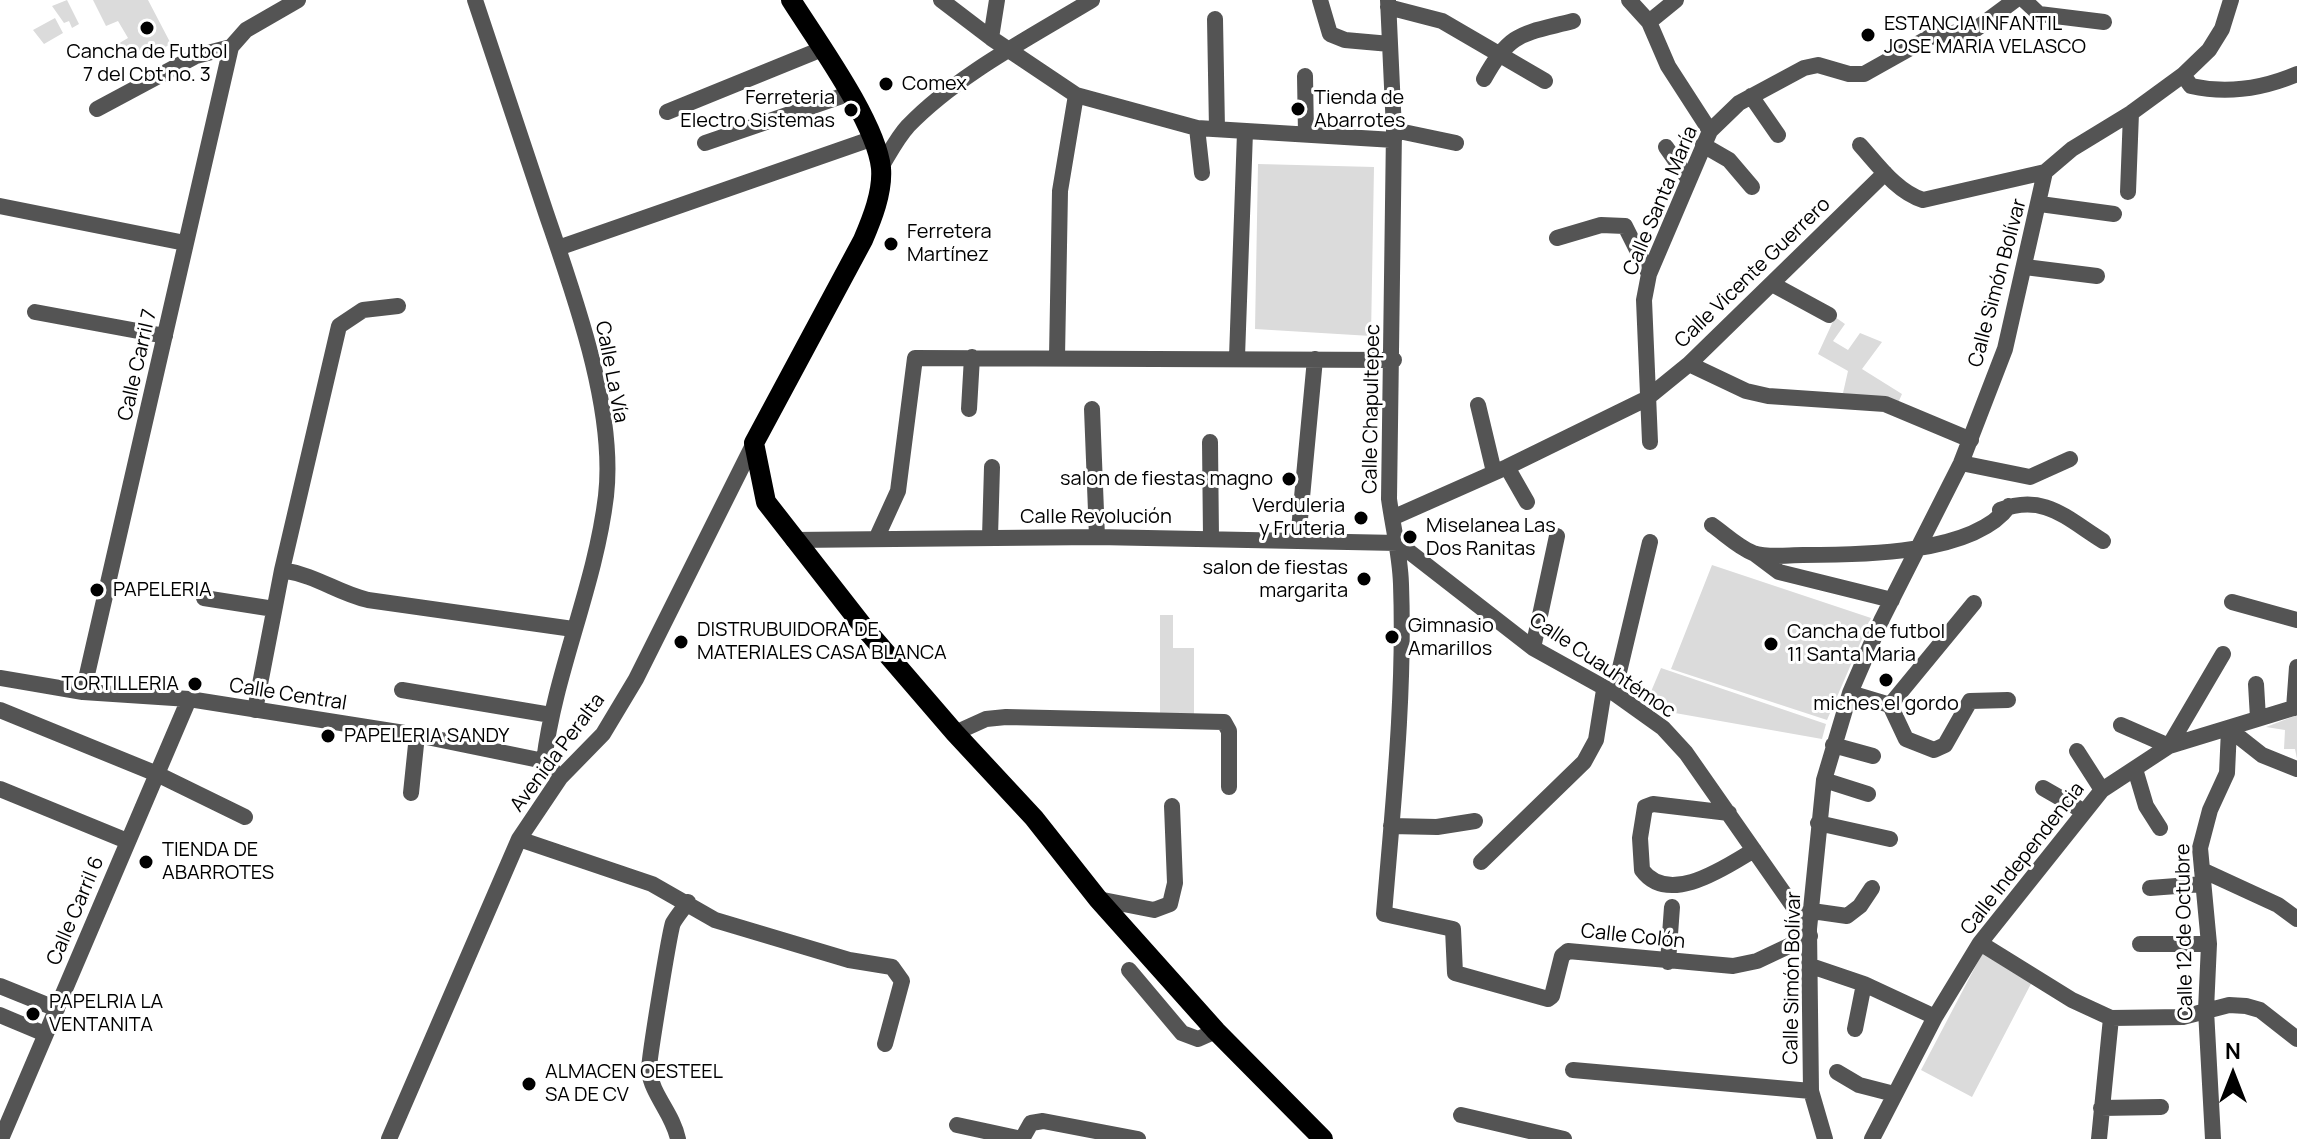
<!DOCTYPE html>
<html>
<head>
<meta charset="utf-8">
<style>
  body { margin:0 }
  #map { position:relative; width:2297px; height:1139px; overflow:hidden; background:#fff; font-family:Manrope,sans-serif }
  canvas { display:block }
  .north { position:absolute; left:2193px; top:1035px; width:80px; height:80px; -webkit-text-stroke:6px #fff; paint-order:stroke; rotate:0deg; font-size:22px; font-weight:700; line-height:32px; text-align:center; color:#000 }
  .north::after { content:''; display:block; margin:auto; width:28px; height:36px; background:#000; clip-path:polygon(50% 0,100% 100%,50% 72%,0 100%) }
</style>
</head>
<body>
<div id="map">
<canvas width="2297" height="1139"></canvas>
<div class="north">N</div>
</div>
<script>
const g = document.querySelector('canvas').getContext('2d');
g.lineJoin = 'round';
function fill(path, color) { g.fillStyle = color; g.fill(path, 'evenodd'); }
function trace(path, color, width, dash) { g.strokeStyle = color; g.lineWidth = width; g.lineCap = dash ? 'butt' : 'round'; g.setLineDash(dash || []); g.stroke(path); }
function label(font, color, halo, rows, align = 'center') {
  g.font = font + ' Manrope,sans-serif'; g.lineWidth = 6; g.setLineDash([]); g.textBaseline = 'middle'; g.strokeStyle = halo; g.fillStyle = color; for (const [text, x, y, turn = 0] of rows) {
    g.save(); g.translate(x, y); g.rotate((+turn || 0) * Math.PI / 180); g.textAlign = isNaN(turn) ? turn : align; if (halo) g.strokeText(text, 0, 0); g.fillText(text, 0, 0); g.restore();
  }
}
const green = new Path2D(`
  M67,0L79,24L72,28L69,21L64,23L52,6Z
  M93,0H148L171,44L146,57L142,49L124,60L116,45L128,38L118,21L106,26Z
  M55,18L63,33L44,44L33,30Z
  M1258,164L1374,167L1371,336L1255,329Z
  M1835,317L1845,324L1833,341L1848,350L1860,333L1882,342L1862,369L1902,394L1898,403L1843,393L1848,371L1818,354Z
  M1712,565L1871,618L1827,720L1671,669Z
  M1160,615H1173V648H1194V715L1160,714Z
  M1661,668L1826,724L1822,739L1658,710L1647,701Z
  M2297,715V759L2295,749H2284L2285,730L2266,727Z
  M1983,952L2034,978L1972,1097L1921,1070Z`);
const minor = new Path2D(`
  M475,0C499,71 523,142 546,213C574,295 616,409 606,496C595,587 555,671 544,761
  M941,0L991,38L1076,95L1197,128L1394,140
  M1320,0L1330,34L1345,40L1390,44
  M1388,0L1394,130L1389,499C1393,528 1400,554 1401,584C1405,694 1393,805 1384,914L1453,929L1455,973L1548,999L1552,996L1562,956L1568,951L1733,966L1757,961L1810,936
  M1629,0L1649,22L1668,66L1710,131
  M2024,0L2039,14L2104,22
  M1388,7L1442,21L1545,81
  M1215,19L1217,129
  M1649,22L1676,0
  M991,38L997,0
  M2183,75L2191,86C2227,94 2264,88 2297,74
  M1305,76L1306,134
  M1484,79C1510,31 1523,34 1573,21
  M1751,96L1778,135
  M97,109L196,56L231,47L246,30L298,0
  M667,112L822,49
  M1197,128L1202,173
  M1394,130L1456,143
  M705,143L848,94
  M1703,145L1729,160L1752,187
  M1860,145C1878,165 1897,192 1923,200L2045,172
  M1666,147L1689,180
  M881,167C889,154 897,138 908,126C957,75 1031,37 1092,0
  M2128,192L2131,113
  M2040,204L2114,214
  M0,206L185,243
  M1557,238L1601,225L1625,226L1649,274
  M558,248L871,139
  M2025,267L2097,276
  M1772,284L1829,315
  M35,312L165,336
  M1057,357L1060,191L1076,95
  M1237,357L1245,132
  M1689,364L1746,391L1768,396L1885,404L1971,440
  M1478,405L1494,472
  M969,409L972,357
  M1092,409L1097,537
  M1210,442L1211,538
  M1650,442L1644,300L1649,274L1710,131L1739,103L1804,68L1818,65L1849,74H1864L1930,37L1976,29L2015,0
  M1961,463L2030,477L2070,459
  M1507,467L1527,502
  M2000,510C2044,493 2066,518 2103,541
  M1392,518L1507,467L1646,399L1689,364L1885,173
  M1712,525C1725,534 1738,547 1753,553C1767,558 1787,555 1803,555C1857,555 1974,555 2009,506
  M877,537L898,491L915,358L1394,360
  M990,537L992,467
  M793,540L1097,537L1398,543L1533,648L1614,693L1663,728L1686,753L1809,929
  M1298,540L1315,359
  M1755,554L1779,572L1892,600
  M282,570C319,576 335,592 368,600L573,629
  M204,598L274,609
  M2232,602L2297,620
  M1533,648L1557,536
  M0,678L83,692L189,699L417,735L544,761L560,778
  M2256,684L2258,718
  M402,690L551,715
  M83,692L231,47
  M1614,693L1650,542
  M1850,693L1890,705
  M1890,705L1906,739L1934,750L1945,745L1970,701L2008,700
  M1890,705L1974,603
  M2294,708L2297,667
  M0,710L157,774L245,817
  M255,710L282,570L339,326L363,310L398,306
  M2121,725L2169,746L2223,654
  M2229,729L2262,755L2297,769
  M955,733L986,719L1006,717L1224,722L1229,731V787
  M1833,745L1873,756
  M2077,751L2102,790
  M2135,769L2146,806L2160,828
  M1824,780L1868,794
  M2043,788L2083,811
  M0,789L127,841
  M411,793L417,735
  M1729,813L1653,804L1645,807L1640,838L1642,870C1669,907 1727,866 1754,850
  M1818,823L1890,839
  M1391,826L1437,827L1475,821
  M519,839L652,884L715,920L849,960L892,967L902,981L885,1044
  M1481,862L1584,762L1596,740L1604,690
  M2202,870L2278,905L2297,919
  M2150,888L2203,884
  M1098,899L1154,910L1170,904L1175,883L1172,806
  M1812,911L1847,916L1860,906L1872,888
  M1980,943L2072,1000L2111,1018L2183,1017L2229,1005L2246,1006L2260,1010L2297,1039
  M2140,944H2209
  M1668,962L1672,907
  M1811,966L1864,984L1935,1017
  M1129,970L1182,1033L1198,1039L1216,1031
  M0,986L57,1009
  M0,1015L45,1034
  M1855,1029L1864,984
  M1573,1070L1811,1091
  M1837,1072L1859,1085L1894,1094
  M2101,1108L2161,1107
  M1461,1115L1564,1139
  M957,1125L1022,1139L1031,1123L1043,1121L1138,1139
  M1,1139L189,699
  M389,1139L519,839L560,778L603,734L636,679L754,443
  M678,1139C673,1114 652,1095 649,1071C648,1063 670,930 673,923C677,916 683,909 688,902
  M1825,1139L1811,1091L1809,929L1824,780L1850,693L1882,619L1961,463L2005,349L2045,172L2072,149L2131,113L2183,75L2209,50L2222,29L2231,0
  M1872,1139L1935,1017L1980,943L2102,790L2169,746L2297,707
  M2099,1139L2111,1018
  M2213,1139L2206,1010L2209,944L2200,848L2210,810L2227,773L2229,729`);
const major = new Path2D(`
  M791,0C817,41 876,122 881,168C883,192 872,219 863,240L754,443L766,502L862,625L955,733L1034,818L1098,899L1216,1031L1323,1139`);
const markers = [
  [147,28,8,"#000"],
  [1868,35,8,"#000"],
  [886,84,8,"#000"],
  [1298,109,8,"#000"],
  [851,110,8,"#000"],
  [891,244,8,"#000"],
  [1289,479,8,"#000"],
  [1361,518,8,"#000"],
  [1410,537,8,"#000"],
  [1364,579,8,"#000"],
  [97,590,8,"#000"],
  [1392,637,8,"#000"],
  [681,642,8,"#000"],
  [1771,644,8,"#000"],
  [1886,680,8,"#000"],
  [195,684,8,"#000"],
  [328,736,8,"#000"],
  [146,862,8,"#000"],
  [33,1014,8,"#000"],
  [529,1084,8,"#000"]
];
const poiNames = [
  ["ESTANCIA INFANTIL",1884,24],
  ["JOSE MARIA VELASCO",1884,47],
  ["Cancha de Futbol",147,52,"center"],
  ["7 del Cbt no. 3",147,75,"center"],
  ["Comex",902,84],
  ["Ferreteria",835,98,"right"],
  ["Electro Sistemas",835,121,"right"],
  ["Tienda de",1314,98],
  ["Abarrotes",1314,121],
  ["Ferretera",907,232],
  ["Martínez",907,255],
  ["salon de fiestas magno",1273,479,"right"],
  ["Verduleria",1345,506,"right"],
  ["y Fruteria",1345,529,"right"],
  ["Miselanea Las",1426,526],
  ["Dos Ranitas",1426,549],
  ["salon de fiestas",1348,568,"right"],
  ["margarita",1348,591,"right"],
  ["PAPELERIA",113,590],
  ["Gimnasio",1408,626],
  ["Amarillos",1408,649],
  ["DISTRUBUIDORA DE",697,630],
  ["MATERIALES CASA BLANCA",697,653],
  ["Cancha de futbol",1787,632],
  ["11 Santa Maria",1787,655],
  ["TORTILLERIA",179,684,"right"],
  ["miches el gordo",1886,704,"center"],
  ["PAPELERIA SANDY",344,736],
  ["TIENDA DE",162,850],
  ["ABARROTES",162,873],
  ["PAPELRIA LA",49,1002],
  ["VENTANITA",49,1025],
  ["ALMACEN OESTEEL",545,1072],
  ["SA DE CV",545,1095]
];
const streetNames = [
  ["Calle Santa María",1661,201,-67],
  ["Calle Vicente Guerrero",1753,273,-44],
  ["Calle Simón Bolívar",1998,283,-75],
  ["Calle Carril 7",138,365,-77],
  ["Calle La Vía",611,372,79],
  ["Calle Chapultepec",1372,409,-89],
  ["Calle Revolución",1096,517],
  ["Calle Cuauhtémoc",1602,666,34],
  ["Calle Central",288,695,9],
  ["Avenida Peralta",558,753,-53],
  ["Calle Independencia",2023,859,-52],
  ["Calle Carril 6",76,911,-67],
  ["Calle 12 de Octubre",2185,932,-91],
  ["Calle Colón",1633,937,6],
  ["Calle Simón Bolívar",1793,978,-89]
];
fill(green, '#dbdbdb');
trace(minor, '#545454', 16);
trace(major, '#000', 20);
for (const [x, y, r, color] of markers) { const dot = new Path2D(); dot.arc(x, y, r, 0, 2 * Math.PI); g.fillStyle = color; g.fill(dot); trace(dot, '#fff', 3); }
label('20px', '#000', '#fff', poiNames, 'left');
label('20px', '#000', '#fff', streetNames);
</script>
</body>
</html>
